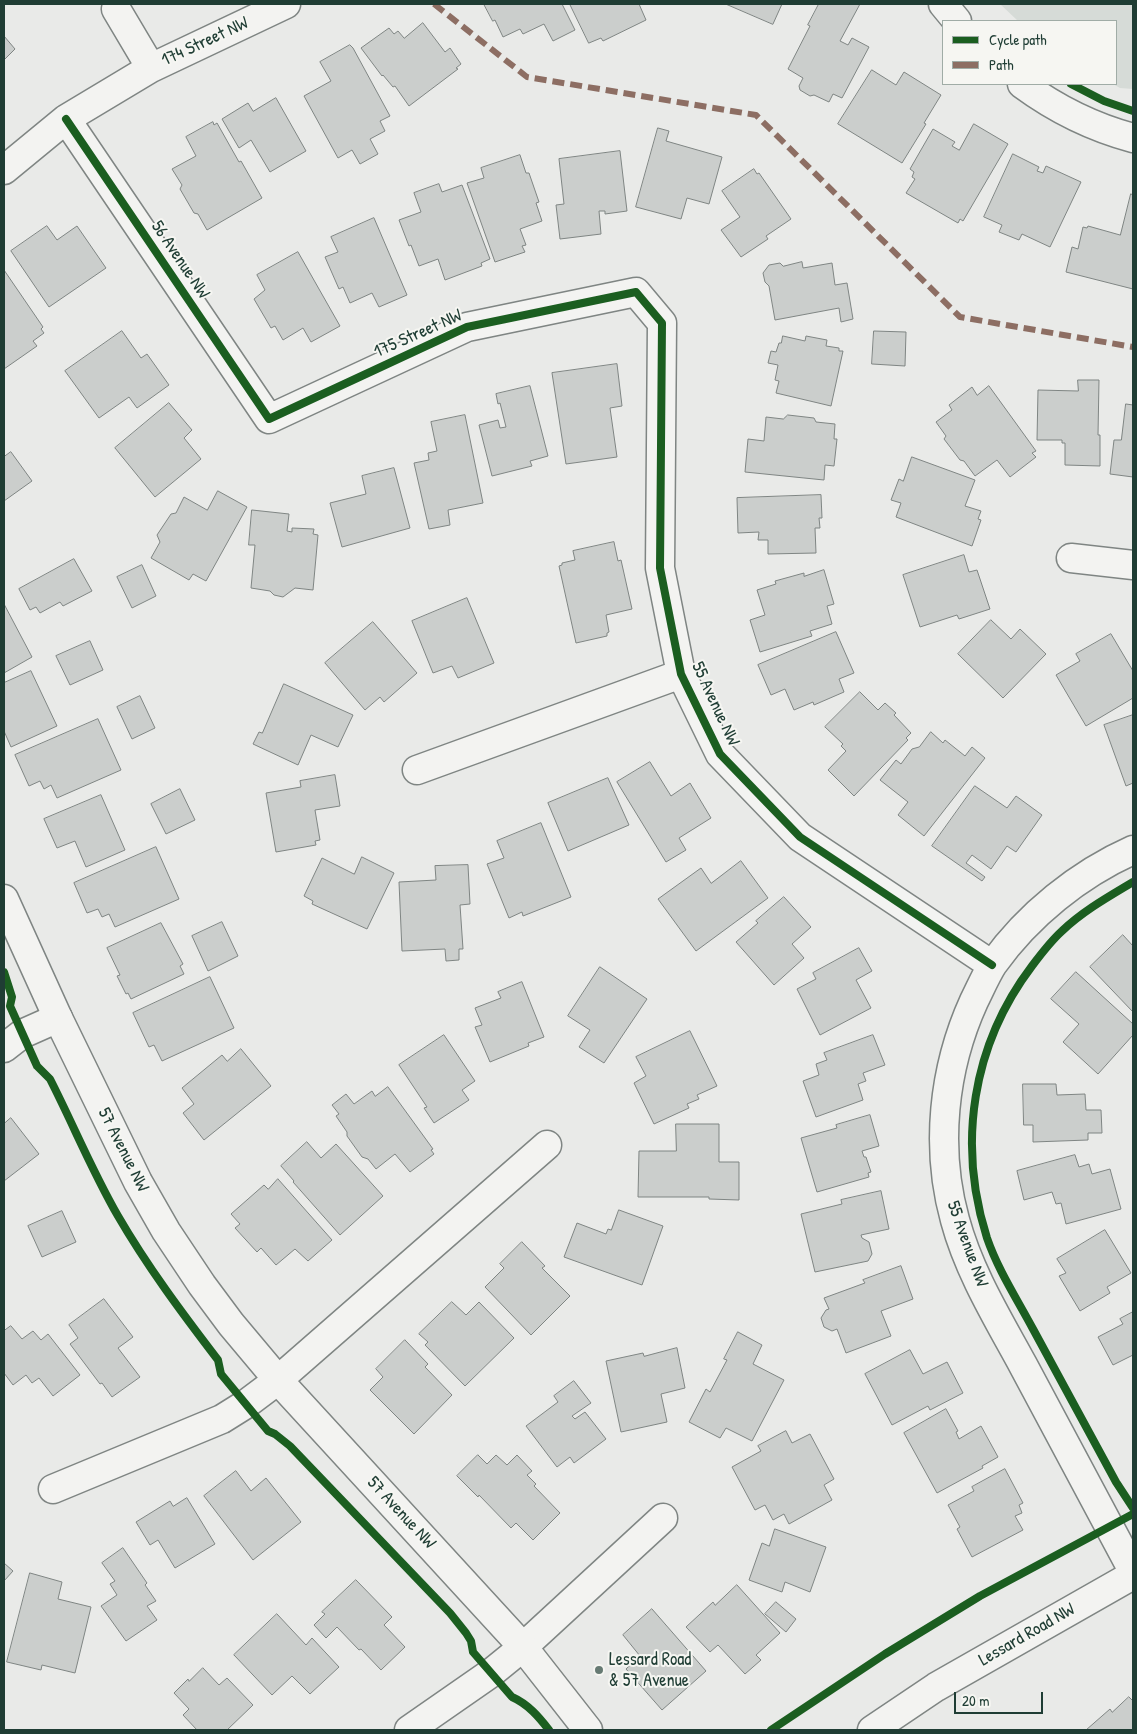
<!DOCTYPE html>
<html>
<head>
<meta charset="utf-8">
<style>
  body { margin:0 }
  #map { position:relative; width:1137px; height:1734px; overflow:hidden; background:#e9eae8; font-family:"Patrick Hand",sans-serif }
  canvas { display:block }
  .frame { position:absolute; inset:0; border:5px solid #1f3d34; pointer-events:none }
  .legend { position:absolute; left:942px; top:20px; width:175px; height:65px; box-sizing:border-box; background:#f6f6f2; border:1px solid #a0aca6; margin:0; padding:6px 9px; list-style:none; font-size:15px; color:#1f3d34 }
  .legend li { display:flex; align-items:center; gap:10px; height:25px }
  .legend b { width:25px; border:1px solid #a0aca6 }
  .scale { position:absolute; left:954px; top:1692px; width:89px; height:22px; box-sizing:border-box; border:2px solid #1f3d34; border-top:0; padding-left:6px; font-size:15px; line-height:18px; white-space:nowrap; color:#1f3d34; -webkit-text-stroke:4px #f6f6f2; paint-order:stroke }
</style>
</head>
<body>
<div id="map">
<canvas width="1137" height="1734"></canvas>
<div class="frame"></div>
<ul class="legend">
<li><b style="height:6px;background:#1b5e20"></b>Cycle path</li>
<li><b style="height:6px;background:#8d6e63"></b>Path</li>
</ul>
<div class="scale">20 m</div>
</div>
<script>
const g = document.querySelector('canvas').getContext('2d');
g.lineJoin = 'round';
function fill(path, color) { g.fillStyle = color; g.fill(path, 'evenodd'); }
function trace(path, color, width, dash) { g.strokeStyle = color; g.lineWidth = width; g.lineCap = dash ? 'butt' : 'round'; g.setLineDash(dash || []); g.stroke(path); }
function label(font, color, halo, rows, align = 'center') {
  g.font = font + ' "Patrick Hand",sans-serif'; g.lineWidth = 4; g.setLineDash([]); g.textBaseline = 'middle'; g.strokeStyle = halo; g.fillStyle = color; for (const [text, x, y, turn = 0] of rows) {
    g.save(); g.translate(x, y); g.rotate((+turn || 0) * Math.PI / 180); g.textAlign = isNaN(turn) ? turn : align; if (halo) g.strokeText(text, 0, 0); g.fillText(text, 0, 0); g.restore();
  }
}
const green = new Path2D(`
  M1000,4H1133V89L1120,88L1113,84H1116V21H1018Z`);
const building = new Path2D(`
  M484,4H562L575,30L553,41L544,24L523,34L520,29L503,37L495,20L493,21Z
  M570,4H639L646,20L603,41L601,38L589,43Z
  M726,4H782L773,24Z
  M819,4H860L840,41L848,45L852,38L869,47L842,98L833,94L829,102L814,95L810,96L800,90L799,86L803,78L788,69L810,26L808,25Z
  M423,23L445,52L450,48L461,64L456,68L458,69L409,106L395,86L393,87L383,75L382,76L361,48L389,28L394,34L398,31L404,38Z
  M4,36L15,49L4,60Z
  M350,45L353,48L390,116L380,121L385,131L370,139L378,154L360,164L352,150L338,158L304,96L331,81L320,62Z
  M872,70L896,85L904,72L941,95L924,123L926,124L902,163L838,124Z
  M276,98L306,151L270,172L251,140L239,148L222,119L248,103L253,111Z
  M213,122L214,125L217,123L239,162L241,161L262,198L207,230L198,214L194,213L180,189L182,185L172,169L196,156L186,137Z
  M974,124L1008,144L963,221L960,219L958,223L906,193L915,179L912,177L914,172L910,169L933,129L955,142L952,146L959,150Z
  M658,128L669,131L666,141L722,157L709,204L687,198L681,219L636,207Z
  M620,151L627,211L605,214V211H599L601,234L560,239L556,205L564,204L559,159Z
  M1013,154L1039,167L1037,171L1043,173L1046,166L1081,182L1050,247L1022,234L1019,240L999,232L1002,225L984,217Z
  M520,155L526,173H529L539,202L536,203L542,221L520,229L526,245L522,246L525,252L495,262L467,183L484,178L481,168Z
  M754,169L757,174L759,173L791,219L766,236L768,239L741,257L721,230L740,217L722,191Z
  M439,184L442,192L462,185L490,259L481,263L482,266L445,280L438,259L419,266L411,245L409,246L399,220L421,212L414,193Z
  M1131,194L1133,195V289L1066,272L1072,247L1078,249L1083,227L1087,228L1088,226L1120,235Z
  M374,218L407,295L379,307L372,293L350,303L343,287L339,289L325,257L338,252L331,237Z
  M47,226L57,240L77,226L106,268L49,307L11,251Z
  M298,252L340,326L311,342L303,328L283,340L275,326L271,328L254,299L265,290L257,275Z
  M802,262L803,268L832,263L835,285L847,283L853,319L841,322L839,308L775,320L769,286L765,282L763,273L769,265L780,263L783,266Z
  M4,270L43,327L41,329L44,333L33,341L37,346L4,369Z
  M122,331L141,358L147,354L169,385L137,408L129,397L99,418L65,371Z
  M874,331L906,332L905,366L872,364Z
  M783,336L805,341L806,336L827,340L826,346L839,348V351H843L831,406L776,393L779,381L775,380L778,365L768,363L771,351L776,352L779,343H781Z
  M617,364L622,406L610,408L617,457L566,464L552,373Z
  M1078,380H1099L1098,435H1100V466L1065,465V443H1062V440H1037L1038,390L1078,391Z
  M530,386L548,456L530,461L532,466L492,476L479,425L498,420L500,428L506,427L500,403L498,404L496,394Z
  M989,386L1036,451L1032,453L1036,457L1010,477L997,460L975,476L964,461L960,460L944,439L946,436L936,422L952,410L949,405L972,387L977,395Z
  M169,403L192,430L184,438L201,459L155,497L115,448Z
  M1126,404L1133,405V477L1110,474L1114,440H1121Z
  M465,415L483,503L448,510L450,525L429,529L414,463L429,460L428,453L437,451L431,422Z
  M788,415L814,418L816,422L835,424L834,439H837L834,466L825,465L824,480L745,472L748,439L764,441L766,417L783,419Z
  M11,452L32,481L4,501V457Z
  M912,457L975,480L965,506L981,511L978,519L981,520L972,546L896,517L901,503L891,500L899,479L903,481Z
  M394,468L410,528L342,547L330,503L366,494L362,476Z
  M218,491L247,507L206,581L193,574L189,580L151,558L160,542L157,535L171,514L176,513L184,497L207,510Z
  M821,495L822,518H819L820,528H815L816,553L768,554V540H758L759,532L738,533L737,498Z
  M252,510L289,514L287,531L292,532V528L314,529L313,534L318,535L313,590L295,588L283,597L274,595L270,591L251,588L255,545H249Z
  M614,542L618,561L621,560L632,609L606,615L609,632L607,633V636L576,643L559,566L562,565V563L575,560L573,551Z
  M964,555L969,572L977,570L990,609L959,619L957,615L920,627L903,575Z
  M74,559L92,591L63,606L60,602L40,613L36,607L30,610L19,589Z
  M142,565L156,596L132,608L117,577Z
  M824,570L834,604L827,606L832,624L810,631L812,636L760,652L750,620L765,615L757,590L776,584L775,581L804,573V576Z
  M467,598L494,663L458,678L452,666L433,673L412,621Z
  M4,604L32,657L4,673Z
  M991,620L1011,639L1020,629L1046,654L1003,698L958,654Z
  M373,622L417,673L384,702L380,697L365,710L325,663Z
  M836,632L854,673L839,679L844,692L814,705L813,702L794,710L785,689L771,695L758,665Z
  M1111,634L1133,671V698L1086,726L1056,675L1080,661L1076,654Z
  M90,641L103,670L70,685L56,656Z
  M31,671L57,726L11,747L4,731V683Z
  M284,684L353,715L338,747L311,735L298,765L253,744L259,732L262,733Z
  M860,692L878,710L885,703L896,713L894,715L911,733L906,738L908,740L854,796L828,770L846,751L841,746L843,744L825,727Z
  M140,696L155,728L132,739L117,707Z
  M1133,715V783L1126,786L1104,725Z
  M98,719L121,770L57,798L51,785L44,789L40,781L29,786L15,755Z
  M931,732L943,743L945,740L965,756L972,747L985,758L924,836L898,815L908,802L880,780L896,760L901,764L912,749L919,747Z
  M650,762L671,796L690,783L711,818L679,838L686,850L666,862L617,782Z
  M335,775L340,806L315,810L320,840L315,841L316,845L276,852L266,793L301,787L300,781Z
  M608,778L629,825L568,851L548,803Z
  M975,786L1007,808L1016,796L1042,815L1016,852L1007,846L991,869L972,855L966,863L985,877L982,881L932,846Z
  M180,789L195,820L166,834L151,804Z
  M101,795L125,850L86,867L75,841L57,848L44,819Z
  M541,823L571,897L523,916L522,912L509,918L487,864L504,858L497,841Z
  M156,847L179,899L115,927L109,914L102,917L98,909L87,913L74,883Z
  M362,857L394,873L367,929L312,904L313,901L304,896L322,858L354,874Z
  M741,861L768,898L696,951L658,899L701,868L711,883Z
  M468,865L470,904L460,905L463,949H459V960L446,961L445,949L402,951L399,882L436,880L435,866Z
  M784,897L811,927L792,944L804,958L774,985L736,942L758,923L756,921Z
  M222,922L238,956L208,971L192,936Z
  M161,923L183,964L180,966L184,974L131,999L128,993L126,994L117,976L120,975L107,948Z
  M1123,935L1133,946V1012L1090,967Z
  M859,948L872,971L856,980L871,1008L820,1035L797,989L816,979L813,973Z
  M600,967L647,999L604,1063L579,1047L590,1030L568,1016Z
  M1076,972L1133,1024V1035L1098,1074L1063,1042L1079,1024L1051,999Z
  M210,977L234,1028L162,1061L154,1045L149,1047L133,1013Z
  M522,982L544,1037L528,1043L529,1046L490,1062L475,1027L482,1025L475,1008L501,998L498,992Z
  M690,1031L717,1086L697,1095L699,1099L687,1104L689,1108L654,1124L634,1083L646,1076L636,1057Z
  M444,1035L475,1081L462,1090L469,1100L434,1123L424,1108L427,1107L399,1065Z
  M873,1035L885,1065L863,1073L866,1081L858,1084L863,1100L816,1117L803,1081L819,1075L816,1064L827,1060L824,1053Z
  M241,1049L271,1086L204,1140L183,1113L194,1104L182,1088L222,1055L227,1061Z
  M1023,1084H1056L1057,1095L1085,1094L1086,1110H1101L1102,1133H1088V1140L1033,1142V1125H1024Z
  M388,1087L433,1149L431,1150L434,1154L410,1172L395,1154L376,1169L368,1159L362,1157L347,1136V1132L336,1116L339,1114L332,1105L346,1094L354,1104L372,1091L375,1096Z
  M870,1115L879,1146L862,1151L864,1157H866L871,1172L868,1173L869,1177L817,1192L801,1138L837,1128L836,1125Z
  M11,1118L39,1154L4,1181V1124Z
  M676,1124H719V1162H739V1200L709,1199V1197H638L639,1151H676Z
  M307,1142L321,1158L336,1144L383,1196L340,1235L293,1182L294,1181L281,1166Z
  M1075,1155L1079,1167L1089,1164L1092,1174L1110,1169L1121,1209L1066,1224L1061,1203L1056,1204L1052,1192L1024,1200L1017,1171Z
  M278,1179L332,1240L308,1261L295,1249L276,1265L261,1248L257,1252L235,1228L240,1224L231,1214L264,1185L268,1189Z
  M881,1191L889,1229L861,1235L862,1238L869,1242L872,1254L868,1261L815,1272L801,1214L842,1204L841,1200Z
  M619,1210L663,1226L642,1285L564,1257L577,1223L606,1234L608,1229L611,1230Z
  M62,1211L76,1242L42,1257L28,1226Z
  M1105,1230L1131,1273L1107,1287L1110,1293L1080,1311L1059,1276L1066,1273L1057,1259Z
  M522,1242L545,1266L542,1268L570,1296L531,1335L485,1287L504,1268L500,1264Z
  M901,1266L913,1299L881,1311L891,1336L846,1353L837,1329L832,1331L824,1327L821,1318L826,1310L829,1309L824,1298L865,1283L863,1280Z
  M104,1299L133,1337L118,1348L140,1377L112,1397L102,1383L100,1384L70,1344L78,1338L69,1325Z
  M452,1302L466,1315L479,1302L514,1338L465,1386L425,1345L428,1342L419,1334Z
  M1133,1312V1355L1113,1365L1098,1337L1123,1324L1120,1319Z
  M11,1326L22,1339L33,1331L41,1340L48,1334L80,1375L53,1396L39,1378L32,1383L26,1375L13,1385L4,1373V1331Z
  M738,1332L762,1345L753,1364L784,1380L752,1441L726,1428L720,1438L689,1422L706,1389L710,1392L727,1360L724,1359Z
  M405,1340L428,1364L425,1367L452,1395L414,1434L370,1390L383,1377L376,1369Z
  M677,1348L685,1388L661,1394L667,1422L621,1432L606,1361L643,1353L644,1356Z
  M910,1350L923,1374L947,1362L963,1393L930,1410L928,1406L892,1425L865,1374Z
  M574,1381L591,1403L572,1416L575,1419L585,1412L606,1439L574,1463L570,1457L557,1467L526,1426L558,1402L554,1396Z
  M946,1409L958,1431L956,1432L959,1439L981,1426L998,1457L982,1466L983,1468L937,1493L904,1433Z
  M786,1431L792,1443L810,1434L834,1479L824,1485L832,1500L789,1524L784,1514L773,1520L765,1505L755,1510L732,1467L761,1451L758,1446Z
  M478,1455L487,1464L496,1455L507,1465L517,1455L532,1471L527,1475L536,1484L534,1486L560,1513L533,1540L516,1523L511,1528L479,1495L478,1497L457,1476Z
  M1005,1469L1023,1503L1019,1505L1022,1513L1015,1516L1023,1530L972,1557L957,1529L960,1527L948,1505L974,1491L972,1487Z
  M236,1471L251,1491L266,1478L301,1522L253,1560L204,1496Z
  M187,1498L215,1544L175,1568L158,1540L150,1545L136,1522L170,1501L173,1506Z
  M775,1529L826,1547L810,1592L785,1582L782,1592L749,1580L762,1543L769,1546Z
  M123,1548L147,1583L145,1585L156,1601L147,1606L157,1620L126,1641L101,1606L117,1595L110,1584L115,1581L102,1563Z
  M4,1563L13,1571L4,1581Z
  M30,1573L62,1582L58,1599L91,1607L75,1673L42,1665L41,1670L7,1662Z
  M356,1580L392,1617L384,1625L405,1647L381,1670L361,1649L359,1650L337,1627L326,1638L314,1625L325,1614L322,1612Z
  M737,1585L780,1633L756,1655L761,1660L745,1674L718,1645L710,1652L686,1627L713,1602L715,1605Z
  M776,1602L796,1619L786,1632L765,1614Z
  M652,1609L706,1671L662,1710L626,1669L640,1656L623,1635Z
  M277,1614L306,1645L312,1638L339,1667L310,1694L292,1676L272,1695L234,1655Z
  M203,1668L219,1685L227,1678L253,1705L227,1730H197L183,1715L189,1709L174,1693L188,1679L189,1681Z
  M1129,1697L1133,1701V1730H1086L1110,1709L1112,1712Z`);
const minor = new Path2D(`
  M943,4L957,21
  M116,9L151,68
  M1022,84C1056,109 1092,127 1133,138
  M66,119L269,419L467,327L636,292L662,323L660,568L681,674L720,754L800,837L992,965
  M4,170L66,119L151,68L286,4
  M1071,558L1133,565
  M417,770L681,674
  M1133,850C1079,874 1028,915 993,964C986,975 980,989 974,1001C943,1069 935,1148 955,1220C969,1272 998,1319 1023,1365C1060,1434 1096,1503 1133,1571
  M4,1048L22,1034L58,1018
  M53,1489L222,1419L246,1404L278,1380L547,1145
  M409,1730L491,1673L523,1647L663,1518`);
const tertiary = new Path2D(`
  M4,899L58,1018L138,1182L166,1231L202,1285L231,1324L278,1380L523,1647L588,1730`);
const secondary = new Path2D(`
  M872,1730L936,1687L1133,1575`);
const quiet = new Path2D(`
  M434,4L527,77L756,115L960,317L1133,347`);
const cycleway = new Path2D(`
  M1071,84L1104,101L1133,111
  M66,119L269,419L467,327L636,292L662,323L660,568L681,674L720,754L800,837L992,965
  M1133,882C1108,897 1083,911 1062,931C1051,941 1041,954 1032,966C972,1045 957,1144 987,1238C998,1270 1017,1299 1033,1329C1061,1380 1088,1431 1116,1482L1133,1508
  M4,972L12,997L10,1006L37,1066L50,1079C73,1124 92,1171 118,1216C147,1266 182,1313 218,1360L221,1374L268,1431L275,1434L290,1446L450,1613L466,1633L471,1641L473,1652L512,1697C528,1704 539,1717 549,1730
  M771,1730L885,1654L980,1596L1133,1514`);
const markers = [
  [599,1670,5,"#667a73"]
];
const streetNames = [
  ["174 Street NW",205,42,-25],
  ["56 Avenue NW",180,260,56],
  ["175 Street NW",418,334,-24],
  ["55 Avenue NW",715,704,65],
  ["57 Avenue NW",123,1150,63],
  ["55 Avenue NW",967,1244,70],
  ["57 Avenue NW",401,1513,47],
  ["Lessard Road NW",1027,1635,-30]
];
const poiNames = [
  ["Lessard Road",609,1660],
  ["& 57 Avenue",609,1681]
];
fill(green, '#d6dbd7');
fill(building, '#cbcecc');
trace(building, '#7f8583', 1);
trace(minor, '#7f8583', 31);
trace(tertiary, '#7f8583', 31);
trace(secondary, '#7f8583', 31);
trace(minor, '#f3f3f1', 28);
trace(tertiary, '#f3f3f1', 28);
trace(secondary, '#f3f3f1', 28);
trace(quiet, '#8d6e63', 6, [12, 6]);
trace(cycleway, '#1b5e20', 8);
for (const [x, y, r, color] of markers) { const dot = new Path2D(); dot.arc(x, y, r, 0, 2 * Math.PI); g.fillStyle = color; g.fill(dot); trace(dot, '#f6f6f2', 2); }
label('18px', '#1f3d34', '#f6f6f2', streetNames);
label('18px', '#1f3d34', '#f6f6f2', poiNames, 'left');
</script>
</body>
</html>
